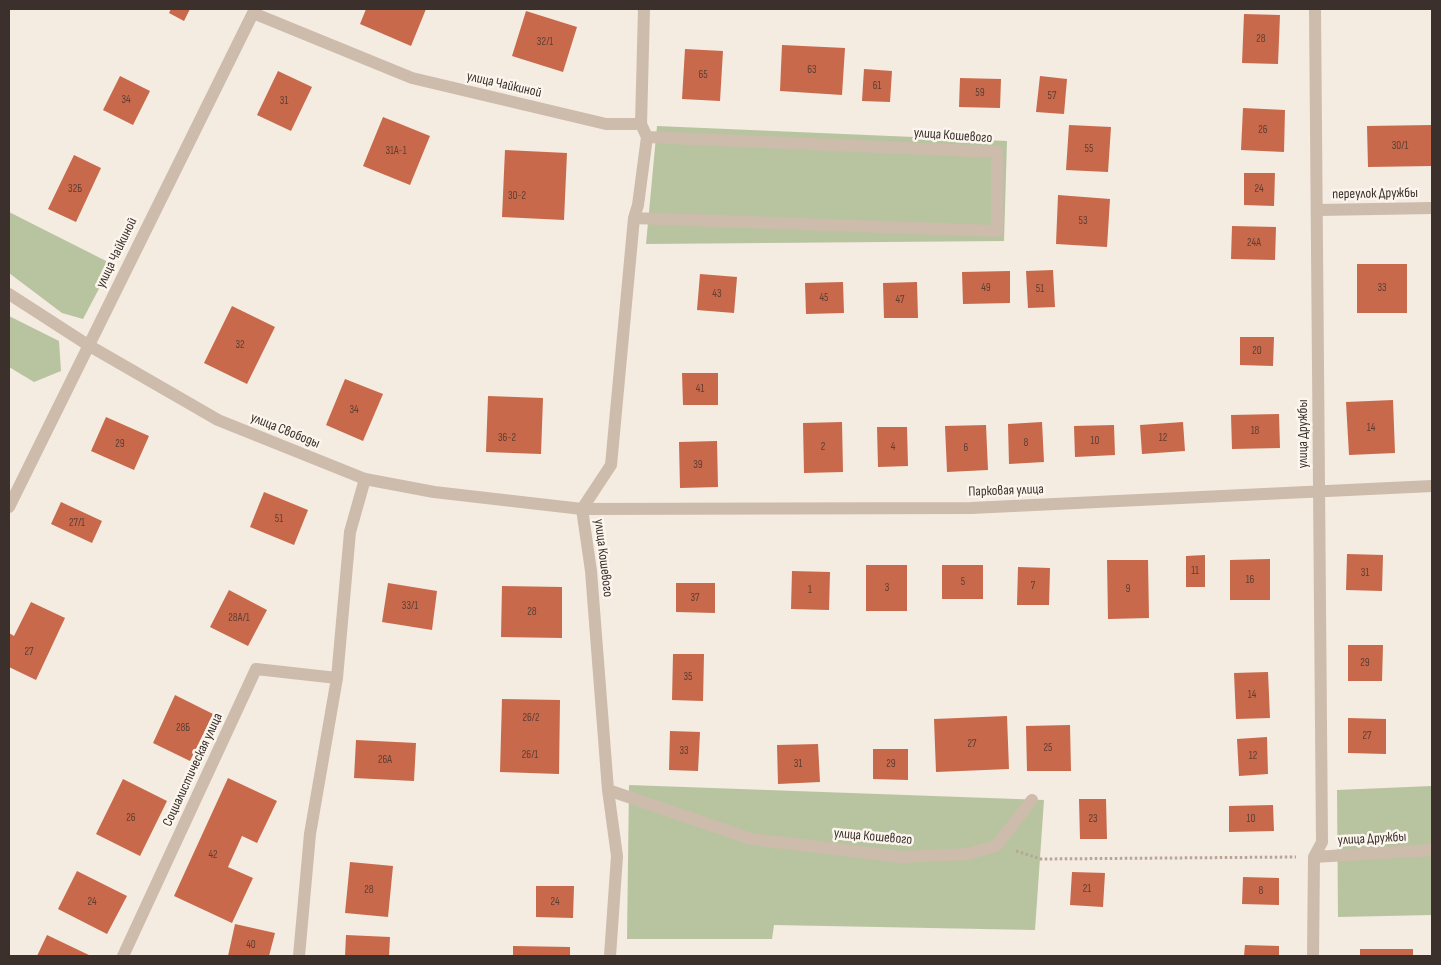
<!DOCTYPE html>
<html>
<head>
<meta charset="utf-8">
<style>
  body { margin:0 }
  #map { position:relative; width:1441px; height:965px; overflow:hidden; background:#f4ebe1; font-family:"Sofia Sans Condensed",sans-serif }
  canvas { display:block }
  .frame { position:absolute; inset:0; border:10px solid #3b302b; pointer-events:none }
</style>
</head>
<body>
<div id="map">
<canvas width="1441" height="965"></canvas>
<div class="frame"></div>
</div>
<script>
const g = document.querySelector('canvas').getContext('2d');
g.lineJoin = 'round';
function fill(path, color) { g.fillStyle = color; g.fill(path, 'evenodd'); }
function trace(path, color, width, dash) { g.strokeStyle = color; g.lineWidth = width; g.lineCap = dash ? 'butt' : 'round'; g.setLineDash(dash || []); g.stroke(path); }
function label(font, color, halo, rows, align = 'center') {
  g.font = font + ' "Sofia Sans Condensed",sans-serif'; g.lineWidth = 5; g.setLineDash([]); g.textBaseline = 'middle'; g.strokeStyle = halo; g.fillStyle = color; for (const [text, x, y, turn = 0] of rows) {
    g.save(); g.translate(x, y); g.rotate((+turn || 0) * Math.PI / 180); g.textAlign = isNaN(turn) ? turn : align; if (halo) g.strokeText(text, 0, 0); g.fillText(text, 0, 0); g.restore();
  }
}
const green = new Path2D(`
  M657,126L1007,141L1004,241L646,244Z
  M9,212L112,264L83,319L62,313L9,273Z
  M9,316L59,341L61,371L34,382L9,367Z
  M629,785L1044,800L1035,930L774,925L772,939H627Z
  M1432,786V915L1338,917L1337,790Z`);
const building = new Path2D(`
  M171,9H190L184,21L169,13Z
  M366,9H426L411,46L360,24Z
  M526,11L577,27L563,72L512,56Z
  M1244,14L1280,15L1278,64L1242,63Z
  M782,45L845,48L842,95L780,91Z
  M685,49L723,51L720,101L682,99Z
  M864,69L892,71L890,102L862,101Z
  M278,71L312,87L291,131L257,115Z
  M120,76L150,91L133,125L103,110Z
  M1040,76L1067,79L1064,114L1036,112Z
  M960,78L1001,79L1000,108L959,107Z
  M1243,108L1285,110L1284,152L1241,150Z
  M383,117L430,136L410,185L363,166Z
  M1069,125L1111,127L1108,172L1066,170Z
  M1432,125V166L1368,167L1367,126Z
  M505,150L567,153L564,220L502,217Z
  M74,155L101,168L76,222L48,209Z
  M1244,173H1275L1274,206L1244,205Z
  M1058,195L1110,199L1107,247L1056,244Z
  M1232,226L1276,227L1275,260L1231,259Z
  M1357,264H1407V313H1357Z
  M1053,270L1055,307L1028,308L1026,271Z
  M1010,271V303L963,304L962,272Z
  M700,274L737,277L734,313L697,310Z
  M843,282L844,313L806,314L805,283Z
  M917,282L918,318H884L883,283Z
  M232,306L275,327L247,384L204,363Z
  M1240,337H1274L1273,366L1240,365Z
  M682,373H718V405H683Z
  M345,379L383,394L363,441L326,425Z
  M488,396L543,398L541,454L486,452Z
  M1393,400L1395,453L1349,455L1346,402Z
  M1279,414L1280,448L1232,449L1231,415Z
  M106,417L149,436L134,470L91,451Z
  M842,422L843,472L804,473L803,423Z
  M1042,422L1044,462L1009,464L1008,424Z
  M1183,422L1185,451L1142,454L1140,425Z
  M986,425L988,470L947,472L945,426Z
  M1114,425L1115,455L1075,457L1074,426Z
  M877,427H907L908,466L878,467Z
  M717,441L718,487L680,488L679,442Z
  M264,492L308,510L294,545L250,527Z
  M61,502L102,521L92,543L51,524Z
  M1347,554L1383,555L1382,591L1346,590Z
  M1205,555V587H1186V556Z
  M1270,559V600H1230V560Z
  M1107,560H1148L1149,618L1108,619Z
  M866,565H907V611H866Z
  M942,565H983V599H942Z
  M1018,567L1050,568L1049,605H1017Z
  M792,571L830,572L829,610L791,609Z
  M388,583L437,591L432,630L382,622Z
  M676,583H715V613L676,612Z
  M502,586L562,587V638L501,637Z
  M229,590L267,610L248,646L210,627Z
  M31,602L65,618L36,680L9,667V633L14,636Z
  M1348,645H1383L1382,681H1348Z
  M673,654H704L703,701L672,700Z
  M1268,672L1270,718L1236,719L1234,673Z
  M175,695L213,714L190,761L153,743Z
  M502,699L560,700L559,774L500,772Z
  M1007,716L1009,769L936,772L934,719Z
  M1348,718L1386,719V754L1348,753Z
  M1070,725L1071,771H1027L1026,726Z
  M670,731L700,732L698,771L669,770Z
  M1267,737L1268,774L1239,776L1237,739Z
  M356,740L416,743L414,781L354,778Z
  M818,744L820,782L778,784L777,745Z
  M873,749H908V780L873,779Z
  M228,778L277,801L257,843L242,836L228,867L253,878L232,923L174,896Z
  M123,779L167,801L140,856L96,834Z
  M1079,799H1106L1107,839H1080Z
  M1273,805L1274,831L1229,832V806Z
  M350,862L393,866L388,917L345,913Z
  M77,871L127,896L107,934L58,909Z
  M1072,872L1105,873L1103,907L1070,905Z
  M1243,877L1279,878V905L1242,904Z
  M536,886H574L573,918L536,917Z
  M235,924L275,933L269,956H228Z
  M47,935L91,956H37Z
  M346,935L390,937L389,956H345Z
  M1245,945L1279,946V956H1244Z
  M513,946L570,947V956H513Z
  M1360,949H1413V956H1360Z`);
const path = new Path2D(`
  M1016,851L1041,859L1296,857`);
const street = new Path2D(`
  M253,13L412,78L606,124H641
  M1318,210L1432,208
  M634,218L997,231V152L647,137
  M9,294L88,345L218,420L365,479L434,492L582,509L971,508L1432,486
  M9,507L255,9
  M608,790L751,839L901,857L968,854L996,846L1032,800
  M1314,857L1432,850
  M123,956L256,669L337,678
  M299,956L310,834L337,678L350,532L365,479
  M610,956L617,856L608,790L591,571L582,509L611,465L634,218L638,205L647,137L641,124L644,9
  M1313,956L1314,857L1322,842L1315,9`);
const numberNames = [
  ["28",1261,39],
  ["32/1",545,42],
  ["63",812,70],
  ["65",703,75],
  ["61",877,86],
  ["59",980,93],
  ["57",1052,96],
  ["34",126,100],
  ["31",284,101],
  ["26",1263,130],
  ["30/1",1400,146],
  ["55",1089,149],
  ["31А-1",396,151],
  ["32Б",75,189],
  ["24",1259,189],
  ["30-2",517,196],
  ["53",1083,221],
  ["24А",1254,243],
  ["49",986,288],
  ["33",1382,288],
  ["51",1040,289],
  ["43",717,294],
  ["45",824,298],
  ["47",900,300],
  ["32",240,345],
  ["20",1257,351],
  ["41",700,389],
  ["34",354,410],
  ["14",1371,428],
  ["18",1255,431],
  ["36-2",507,438],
  ["12",1163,438],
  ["10",1095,441],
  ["8",1026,443],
  ["29",120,444],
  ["2",823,447],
  ["4",893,447],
  ["6",966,448],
  ["39",698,465],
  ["51",279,519],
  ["27/1",77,523],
  ["11",1195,571],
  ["31",1365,573],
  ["16",1250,580],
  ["5",963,582],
  ["7",1033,586],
  ["3",887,588],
  ["9",1128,589],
  ["1",810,590],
  ["37",695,598],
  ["33/1",410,606],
  ["28",532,612],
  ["28А/1",239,618],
  ["27",29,652],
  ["29",1365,663],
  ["35",688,677],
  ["14",1252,695],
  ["26/2",531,718],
  ["28Б",183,728],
  ["27",1367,736],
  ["27",972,744],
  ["25",1048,748],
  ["33",684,751],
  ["26/1",530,755],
  ["12",1253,756],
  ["26А",385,760],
  ["31",798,764],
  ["29",891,764],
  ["26",131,818],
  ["23",1093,819],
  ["10",1251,819],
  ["42",213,855],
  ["21",1087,889],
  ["28",369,890],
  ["8",1261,891],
  ["24",92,902],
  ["24",555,902],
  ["40",251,945]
];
const streetNames = [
  ["улица Чайкиной",504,85,13],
  ["улица Кошевого",953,136,4],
  ["переулок Дружбы",1375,194,-1],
  ["улица Чайкиной",117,253,-64],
  ["улица Свободы",285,431,22],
  ["улица Дружбы",1303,434,-90],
  ["Парковая улица",1006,491,-2],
  ["улица Кошевого",603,558,83],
  ["Социалистическая улица",193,770,-65],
  ["улица Кошевого",873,837,5],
  ["улица Дружбы",1372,839,-3]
];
fill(green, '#b8c4a0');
fill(building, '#c8694b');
trace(path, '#b9a596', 3, [2.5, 2.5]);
trace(street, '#cdbbac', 12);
label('11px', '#5e3e33', null, numberNames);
label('14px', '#3b302b', '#fbf5ee', streetNames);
</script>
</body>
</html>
